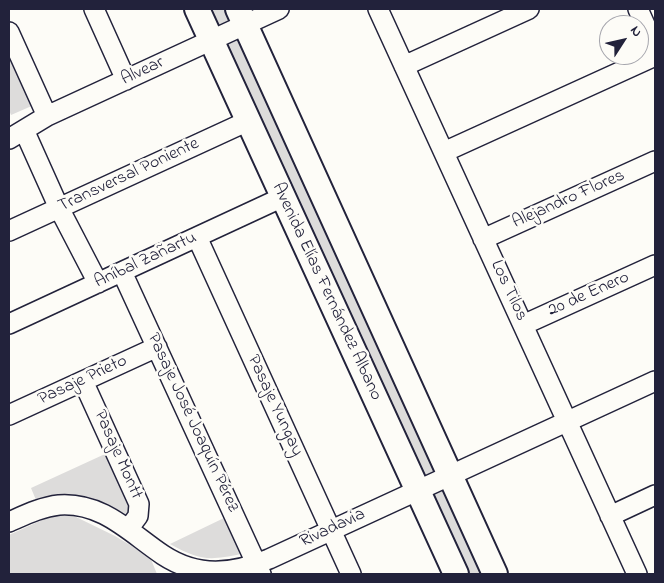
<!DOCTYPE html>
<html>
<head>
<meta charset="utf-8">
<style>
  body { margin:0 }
  #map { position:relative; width:664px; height:583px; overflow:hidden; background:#fdfcf7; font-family:"Indie Flower",sans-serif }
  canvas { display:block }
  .frame { position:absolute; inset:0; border:10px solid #22223b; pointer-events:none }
  .north { position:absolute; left:599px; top:15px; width:50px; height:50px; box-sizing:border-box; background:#fdfcf7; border:1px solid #a5a5ac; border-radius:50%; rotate:55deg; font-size:14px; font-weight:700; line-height:20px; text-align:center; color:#22223b }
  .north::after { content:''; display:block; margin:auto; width:18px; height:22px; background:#22223b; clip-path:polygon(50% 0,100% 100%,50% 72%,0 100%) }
</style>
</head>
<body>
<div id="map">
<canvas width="664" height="583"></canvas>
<div class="frame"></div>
<div class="north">N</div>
</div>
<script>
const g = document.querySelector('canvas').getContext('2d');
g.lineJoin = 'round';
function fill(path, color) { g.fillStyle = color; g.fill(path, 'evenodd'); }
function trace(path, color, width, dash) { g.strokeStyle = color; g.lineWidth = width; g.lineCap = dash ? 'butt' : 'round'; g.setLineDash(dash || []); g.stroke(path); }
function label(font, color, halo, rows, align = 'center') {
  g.font = font + ' "Indie Flower",sans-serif'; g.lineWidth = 5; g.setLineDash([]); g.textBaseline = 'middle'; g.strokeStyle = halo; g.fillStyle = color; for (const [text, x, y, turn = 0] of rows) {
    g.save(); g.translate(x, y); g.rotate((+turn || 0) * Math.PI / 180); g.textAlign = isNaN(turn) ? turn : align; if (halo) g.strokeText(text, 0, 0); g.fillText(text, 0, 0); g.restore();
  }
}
const green = new Path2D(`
  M205,9H230L490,574H465Z
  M9,50L34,105L11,115L9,110Z
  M105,454L136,522L93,499L36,500L31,488Z
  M51,516H74L115,536L150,557L157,574H9V535Z
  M224,518L241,554C208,561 199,560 170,544Z`);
const minor = new Path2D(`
  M94,9L126,80
  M378,9L637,574
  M638,9L655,47
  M9,32L47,116
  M404,66L529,9
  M24,130L59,208L98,283
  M9,139L47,116L279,9
  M444,152L655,56
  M9,231L248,121
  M197,237L351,574
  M483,239L655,161
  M122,272L261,574
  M9,324L283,197
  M523,325L655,265
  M83,381L139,504L138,516L129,528
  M9,415L157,347
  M610,516L655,495
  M9,522C25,515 41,507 59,505C103,502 130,533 163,555C198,578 233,574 269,559L655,381`);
const major = new Path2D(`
  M197,9L456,574
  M238,9L495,574`);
const streetNames = [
  ["Alvear",143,72,-25],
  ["Transversal Poniente",129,176,-25],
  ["Alejandro Flores",569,200,-24],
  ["Aníbal Zañartu",146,261,-25],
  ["Los Tilos",508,291,65],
  ["Avenida Elías Fernández Albano",326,292,65],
  ["20 de Enero",589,295,-24],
  ["Pasaje Prieto",83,381,-25],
  ["Pasaje Yungay",274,406,65],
  ["Pasaje José Joaquín Pérez",192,423,65],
  ["Pasaje Montt",117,455,66],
  ["Rivadavia",333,529,-25]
];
fill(green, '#dddcdb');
trace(minor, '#22223b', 22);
trace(major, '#22223b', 28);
trace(minor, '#fdfcf7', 19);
trace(major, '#fdfcf7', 24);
label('18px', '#22223b', '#fdfcf7', streetNames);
</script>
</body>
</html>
